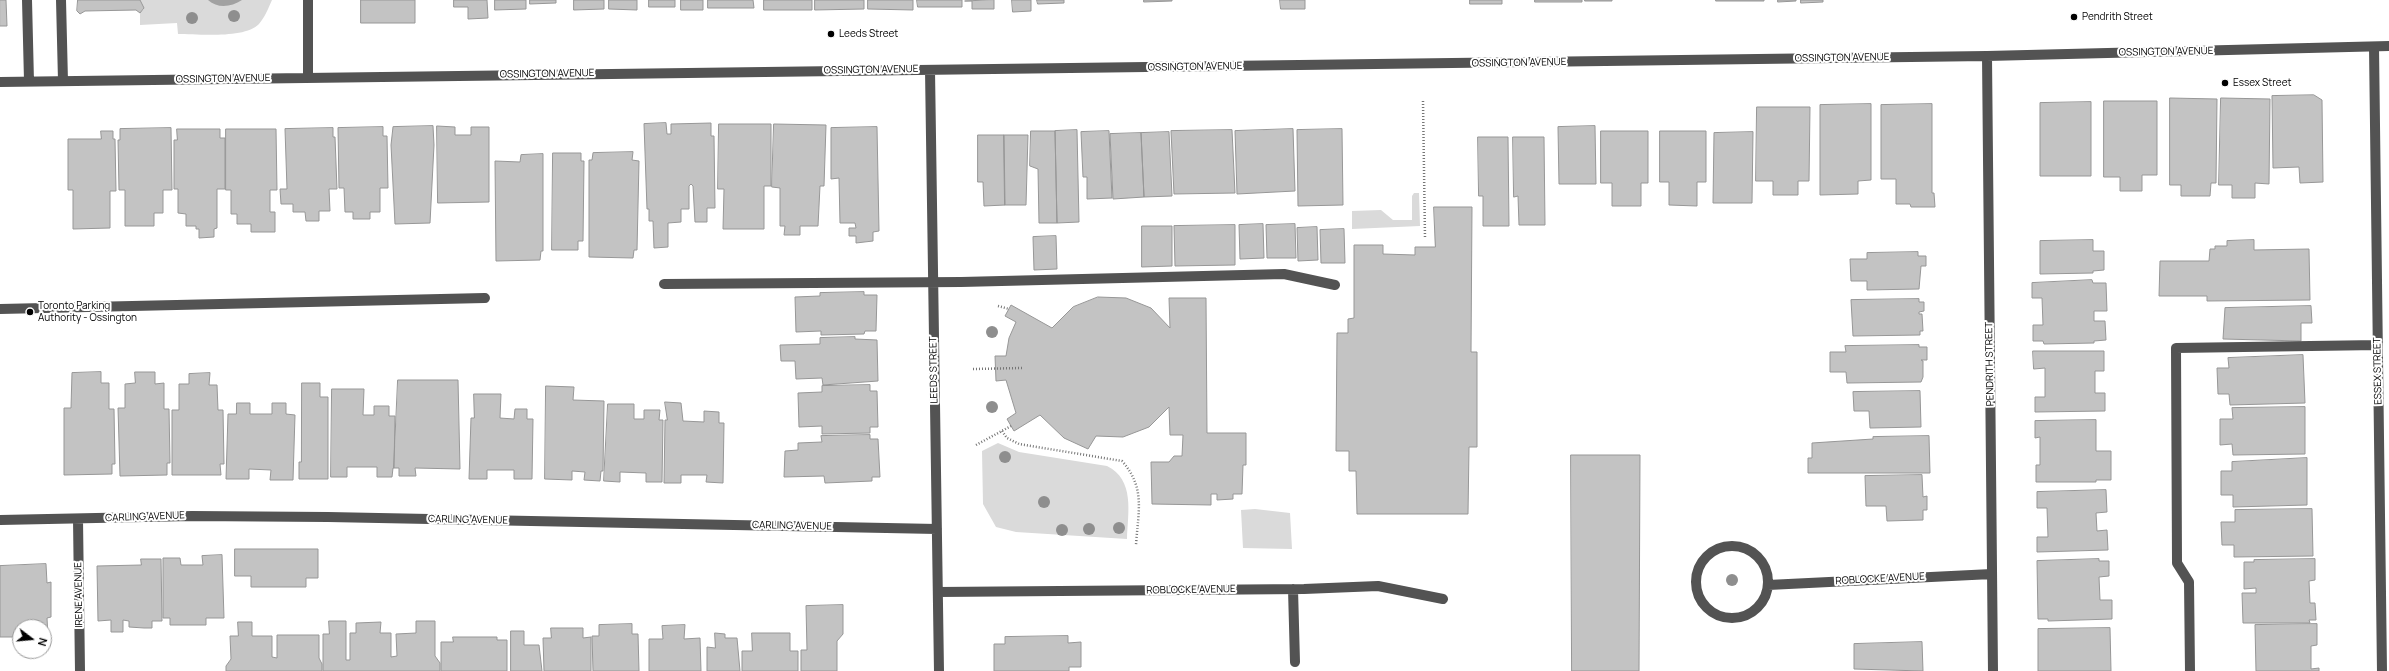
<!DOCTYPE html>
<html>
<head>
<meta charset="utf-8">
<style>
  body { margin:0 }
  #map { position:relative; width:2389px; height:671px; overflow:hidden; background:#fff; font-family:Manrope,sans-serif }
  canvas { display:block }
  .north { position:absolute; left:12px; top:619px; width:40px; height:40px; box-sizing:border-box; background:#fff; border:1px solid #999; border-radius:50%; rotate:106deg; font-size:11px; font-weight:700; line-height:16px; text-align:center; color:#000 }
  .north::after { content:''; display:block; margin:auto; width:14px; height:18px; background:#000; clip-path:polygon(50% 0,100% 100%,50% 72%,0 100%) }
</style>
</head>
<body>
<div id="map">
<canvas width="2389" height="671"></canvas>
<div class="north">N</div>
</div>
<script>
const g = document.querySelector('canvas').getContext('2d');
g.lineJoin = 'round';
function fill(path, color) { g.fillStyle = color; g.fill(path, 'evenodd'); }
function trace(path, color, width, dash) { g.strokeStyle = color; g.lineWidth = width; g.lineCap = dash ? 'butt' : 'round'; g.setLineDash(dash || []); g.stroke(path); }
function label(font, color, halo, rows, align = 'center') {
  g.font = font + ' Manrope,sans-serif'; g.lineWidth = 4; g.setLineDash([]); g.textBaseline = 'middle'; g.strokeStyle = halo; g.fillStyle = color; for (const [text, x, y, turn = 0] of rows) {
    g.save(); g.translate(x, y); g.rotate((+turn || 0) * Math.PI / 180); g.textAlign = isNaN(turn) ? turn : align; if (halo) g.strokeText(text, 0, 0); g.fillText(text, 0, 0); g.restore();
  }
}
const green = new Path2D(`
  M140,0H272C268,9 265,17 259,24C245,39 197,34 178,34L177,23L140,25V13L144,9Z
  M1414,193H1419L1420,226L1352,229V211L1381,210L1393,220H1412V196Z
  M998,443L1019,452L1107,466C1135,480 1128,512 1127,539L1016,532L996,527L983,504L982,451Z
  M1255,509L1290,513L1292,549L1243,548L1241,510Z`);
const water = new Path2D(`
  M208,0H242C231,7 218,9 208,0Z`);
const building = new Path2D(`
  M0,0H6L7,26H0Z
  M78,0H140L144,8L140,13L136,10L85,11L80,14L77,11Z
  M361,0H415V23H361Z
  M454,0H487L488,18L468,19V7H454Z
  M495,0H526V9L495,10Z
  M530,0H556V3L530,4Z
  M574,0H604V9L574,10Z
  M609,0H637V10L609,9Z
  M649,0H675V7H649Z
  M681,0H703V10H681Z
  M708,0H753L754,8H708Z
  M764,0H812V10H764Z
  M815,0H864V9L815,10Z
  M868,0H913V10L868,9Z
  M917,0H962V7H918Z
  M994,0V9H972V1H965Z
  M1012,0H1031V11L1013,12Z
  M1037,0H1064V3L1038,4Z
  M1144,0H1172V1L1144,2Z
  M1280,0H1305V9H1281Z
  M1470,0H1502V4H1470Z
  M1535,0H1582V2H1535Z
  M1585,0H1612V1H1585Z
  M1716,0H1764V1H1716Z
  M1778,0H1796V1L1778,2Z
  M1801,0H1823V2L1801,3Z
  M2314,95L2322,100L2323,182L2300,183L2299,167L2273,168L2272,96Z
  M2170,98L2217,99L2216,183H2211L2210,196H2181V185H2170Z
  M2221,98L2270,99L2269,184L2255,183V198H2232V185H2219Z
  M2104,101H2157V175H2142V191H2120V177H2104Z
  M2091,102V176H2040V103Z
  M1871,104V180L1858,181V194L1820,195V105Z
  M1932,104V193H1934L1935,207H1911L1910,204H1896V179H1881V105Z
  M1757,107H1810L1809,181H1798V195H1773V181H1756Z
  M666,123L667,134H671V124L711,123V136H714L715,208H707V222H695L693,186L691,184L689,186V209H681V222L668,223V247L654,248L653,221H649V209H647L644,124Z
  M719,124H771V186H764V229H723L724,189H718Z
  M774,124L826,125L824,186H820L818,226H800V235H784L785,226H780V188L772,187Z
  M433,126L434,145L430,223L395,224L391,145L393,127Z
  M437,126L455,127V135H471V127H489V202L438,203Z
  M1595,126L1596,184H1559L1558,127Z
  M383,127V136H387L388,188H380V212H370V219H353V212H345L344,188H339L338,128Z
  M877,127L879,231L873,232V241L856,243V236H849V228H856L855,223H840L839,178L831,179V128Z
  M171,128L172,190H163V213H154V226H125V190H119L118,140H120V129Z
  M333,128V137H335L337,189H329L330,211H319V221H306L305,212H293V204H281L280,189H287L285,129Z
  M177,129H220V138H225V189H217V228L214,229V237L199,238V229H196V226H186V214L178,213V189H174V140H177Z
  M226,129H276L277,190H270V212H275V232H251V224H237V214H231V190H226Z
  M1293,129L1295,191L1237,194L1235,131Z
  M1342,129L1343,205L1298,206L1297,130Z
  M1077,130L1079,222L1057,223L1055,131Z
  M1232,130L1235,193L1174,194L1171,131Z
  M101,131H113V139H115L116,191H110V228L73,229V190H68V139H101Z
  M1031,131H1055L1057,223H1039L1038,169L1030,166Z
  M1109,131L1112,198L1087,199V177H1083L1081,132Z
  M1601,131H1648V183H1641V206H1612V183H1601Z
  M1660,131H1706V182H1697V206L1669,205V182H1660Z
  M1169,132L1172,196L1144,197L1141,133Z
  M1753,132L1752,203H1713L1714,133Z
  M1141,133L1144,197L1113,199L1110,134Z
  M978,135H1004L1005,205L984,206L983,182H978Z
  M1004,135H1028L1026,205H1005Z
  M1478,137H1508L1509,226H1483V196H1479Z
  M1513,137H1544L1545,225H1519L1518,196L1514,197Z
  M633,152L632,160L639,161L637,250H634L633,258L589,257V160H592L593,153Z
  M553,153H581V161H584L583,241H578V250H552Z
  M543,154V251H541L540,260L496,261L495,161L520,162L521,155Z
  M1434,207H1472L1471,352H1477V447H1469L1468,514H1357L1356,471H1349V451H1336L1337,333H1348V319L1354,318V245H1383V254L1415,255V247H1435Z
  M1263,224L1264,258L1240,259L1239,225Z
  M1295,224L1296,258H1267L1266,225Z
  M1235,225V265L1175,266L1174,226Z
  M1142,226H1172V266L1142,267Z
  M1317,227L1318,260L1298,261L1297,228Z
  M1344,229L1345,263H1321L1320,230Z
  M1056,236L1057,269L1034,270L1033,237Z
  M2093,240V251H2104V270L2093,271V273L2040,274V241Z
  M2254,240V250L2309,249L2310,300L2207,301V296H2159L2160,261H2209L2210,249H2215V246H2227V241Z
  M1918,252V256H1926V266H1921L1919,289L1867,290V281H1851L1850,259H1867V253Z
  M2092,280L2093,283H2106L2107,311H2094V321H2105L2106,340L2094,341V343L2044,344L2043,341H2033V325H2043L2042,298H2032V283Z
  M864,292V295H877L876,331H865L864,334L821,335V331L796,332L795,297L820,296V293Z
  M1098,297L1126,298L1151,308L1170,328L1169,298H1206L1207,433H1246V465H1243L1242,494H1233V499L1217,500V494H1211V505L1152,504L1151,462H1169L1174,456H1182L1183,435H1170L1169,407L1149,427L1123,437L1096,436L1088,449L1064,438L1040,415L1014,431L1007,419L1016,413L1006,380L996,381L995,356H1006L1009,338L1016,322L1005,316L1011,305L1052,328L1073,307Z
  M1919,299V302H1924V311L1919,312V314H1922L1923,331H1920V335L1853,336L1851,300Z
  M2311,306L2312,323H2301V341L2223,339L2225,308Z
  M855,337V339L877,340L878,381L823,385L822,378L796,379L795,361H781L780,345L820,344V338Z
  M1919,345V347H1927V360H1921L1923,361V377L1921,382L1847,383L1846,372H1830V352H1846L1845,346Z
  M2033,351H2104V371H2095V393H2105V411L2035,412V397H2045V368L2034,369Z
  M2303,355L2305,403L2230,405L2229,394H2218L2217,368H2229L2228,358Z
  M101,372V383H109V409H114L115,464H112V474L64,475V408H71L72,373Z
  M135,372H155V384L164,383V409H169L170,463H167V475L120,476L118,408H125V384L135,383Z
  M210,373L209,385H217L218,410H223L224,464H220L221,475H172V410H179V384H189V374Z
  M398,380H458L460,469L415,468L416,476H399V468H394Z
  M302,383H320V397H328V479H299V462H301Z
  M870,385V391H877L878,427H870V433L822,434V426L799,427L798,393L822,392V386Z
  M546,386L574,387L573,400L604,401L603,471H601L600,481L584,480L585,472L572,471V480L545,479Z
  M332,389H364L363,415H374V406H389V416H395L394,468H393L392,477H377V467H347V477H331Z
  M1920,391L1921,427L1870,428L1869,411H1854L1853,392Z
  M474,394H501L500,418L514,419L515,409H527V419H533L532,479H514V470H487V479H469L471,418H474Z
  M665,402L681,403L683,421L704,422V411L719,412V423H724L723,483L706,482L707,475H681V483H664L665,420H667Z
  M237,403H250V414H272V403H286V414L295,415L293,480H270L271,470L249,469V479H226L228,414H236Z
  M608,404H634V419H644V410H660L659,420H663L662,482H646V473L620,472V482L604,481Z
  M2305,407V454L2233,455L2232,444L2220,445V419H2233L2232,408Z
  M2096,420V451H2111V480H2096V482H2036V465H2040V437L2035,438V421Z
  M870,435V439H878L880,477H872V481L825,483L824,476L784,477L785,451L798,450V443L822,442L821,436Z
  M1929,436L1930,473H1808V458H1812V443L1873,439V437Z
  M1571,455H1640L1639,671H1572Z
  M2307,458V505L2233,507V495H2221V471H2232V462Z
  M1922,475L1923,497L1927,496V510H1923V520L1887,521L1886,506H1866L1865,476Z
  M2106,490L2107,512L2096,513L2097,531L2107,530L2108,550L2037,552V537H2048L2047,508H2037V492Z
  M2312,509L2313,556L2234,557V545H2222L2221,522H2235V510Z
  M235,549H318V578H306V587H251V576H235Z
  M222,555L224,618H206V625H170V618H163V558H180L181,565H203L202,556Z
  M141,559H161L162,621H152V628H144L129,627V621L123,620V632H111V620L98,621L97,566L141,565Z
  M2099,559V561H2109V576L2099,577L2100,600H2112V619L2048,621V619H2038L2037,561Z
  M2315,559V580L2309,581L2310,603H2315L2316,620H2309L2310,623H2243L2242,593H2256V588L2244,589V562H2254V560Z
  M46,564L47,583L51,582V617L47,618L48,636H44V627H20V637H0V566Z
  M843,605V634L837,641V671H801V650H807L806,606Z
  M329,621H346V660H350V633H356V623L381,622L380,633H391V657L397,656L396,634L416,633V621H435V656L440,663V671H323V634H329Z
  M238,622H252V636H272V657L277,658V635H319V658L322,664V671H226V666L231,659L230,636H238Z
  M632,624V634H638L639,671H593L592,636H599V625Z
  M2317,624V645L2311,646V669L2319,668V671H2256L2255,625Z
  M685,625L684,639L700,638L701,671H649V639H663L662,626Z
  M551,628H583V638L591,637V671H544L543,638H551Z
  M2110,628L2111,671H2038V629Z
  M511,631H524V645H539L542,671H511Z
  M715,633L725,634V638H737L740,671H707V647L715,648Z
  M752,633H790V651H798V671H742V651H752Z
  M1068,636V643L1081,642V667H1069V671H994V644H1005V637Z
  M453,637H497V640H507V671H441V642H453Z
  M1922,642L1923,671L1854,669V644Z`);
const path = new Path2D(`
  M1423,101L1425,238
  M998,306L1009,309
  M973,369L1022,368
  M1002,431L1007,438L1019,444L1122,461C1146,488 1138,512 1136,545
  M976,445L1011,426`);
const minor = new Path2D(`
  M27,0L29,81
  M61,0L63,81
  M2374,47L2382,671
  M1987,56L1993,671
  M930,70L939,671
  M308,77V0
  M0,82L1987,56L2389,46
  M664,284L961,282L1284,274L1335,285
  M0,309L485,298
  M78,519L80,671
  M0,520L192,516L328,517L937,529
  M1696 582a36 36 0 1 1 72 0a36 36 0 1 1-72 0Z
  M1768,585L1992,574
  M1293,589L1295,662
  M938,592L1304,589L1378,586L1443,599
  M2190,671L2189,582L2177,563L2176,348L2378,345`);
const trees = [
  [234,16],
  [192,18],
  [992,332],
  [992,407],
  [1005,457],
  [1044,502],
  [1119,528],
  [1089,529],
  [1062,530],
  [1732,580]
];
const markers = [
  [2074,17,4,"#000"],
  [831,34,4,"#000"],
  [2225,83,4,"#000"],
  [30,312,4,"#000"]
];
const poiNames = [
  ["Pendrith Street",2082,17],
  ["Leeds Street",839,34],
  ["Essex Street",2233,83],
  ["Toronto Parking",38,306],
  ["Authority - Ossington",38,318]
];
const streetNames = [
  ["OSSINGTON AVENUE",2166,52,-1],
  ["OSSINGTON AVENUE",1842,58,-1],
  ["OSSINGTON AVENUE",1519,63,-1],
  ["OSSINGTON AVENUE",1195,67,-1],
  ["OSSINGTON AVENUE",871,70,-1],
  ["OSSINGTON AVENUE",547,74,-1],
  ["OSSINGTON AVENUE",223,79,-1],
  ["PENDRITH STREET",1990,364,-91],
  ["LEEDS STREET",934,370,-91],
  ["ESSEX STREET",2378,371,-91],
  ["CARLING AVENUE",145,517,-2],
  ["CARLING AVENUE",468,520,1],
  ["CARLING AVENUE",792,526,1],
  ["ROBLOCKE AVENUE",1880,579,-3],
  ["ROBLOCKE AVENUE",1191,590,-1],
  ["IRENE AVENUE",79,595,-91]
];
fill(green, '#dadada');
fill(water, '#a1a1a1');
fill(building, '#c3c3c3');
trace(building, '#979797', 1);
trace(path, '#757575', 2.5, [1, 2]);
trace(minor, '#535353', 10);
g.fillStyle = '#8e8e8e';
for (const [x, y] of trees) { g.beginPath(); g.arc(x, y, 6, 0, 2 * Math.PI); g.fill(); }
for (const [x, y, r, color] of markers) { const dot = new Path2D(); dot.arc(x, y, r, 0, 2 * Math.PI); g.fillStyle = color; g.fill(dot); trace(dot, '#fff', 1.5); }
label('10px', '#000', '#fff', poiNames, 'left');
label('10px', '#000', '#fff', streetNames);
</script>
</body>
</html>
